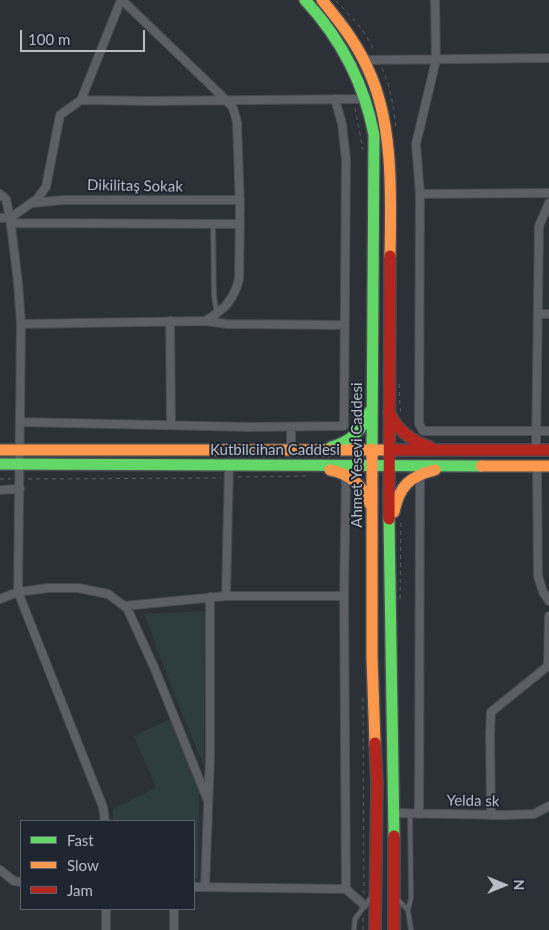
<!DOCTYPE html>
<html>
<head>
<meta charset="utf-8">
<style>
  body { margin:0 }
  #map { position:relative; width:549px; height:930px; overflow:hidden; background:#2c3037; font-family:Lato,sans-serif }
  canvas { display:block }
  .legend { position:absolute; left:20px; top:820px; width:175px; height:90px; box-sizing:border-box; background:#202631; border:1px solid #5c626d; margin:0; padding:6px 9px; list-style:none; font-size:15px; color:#b7bcc7 }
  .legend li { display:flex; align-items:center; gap:10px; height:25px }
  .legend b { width:25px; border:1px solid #5c626d }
  .north { position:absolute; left:479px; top:860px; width:50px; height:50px; -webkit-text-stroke:4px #202631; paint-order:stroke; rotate:90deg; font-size:14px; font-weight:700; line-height:20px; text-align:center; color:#b7bcc7 }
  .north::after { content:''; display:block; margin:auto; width:18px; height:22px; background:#b7bcc7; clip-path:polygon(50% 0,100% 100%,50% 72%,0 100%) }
  .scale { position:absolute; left:20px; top:30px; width:125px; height:22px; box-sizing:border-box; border:2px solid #b7bcc7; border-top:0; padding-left:6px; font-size:15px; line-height:18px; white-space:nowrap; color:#b7bcc7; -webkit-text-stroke:4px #202631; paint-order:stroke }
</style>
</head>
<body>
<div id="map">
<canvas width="549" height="930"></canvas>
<ul class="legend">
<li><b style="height:6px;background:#63d668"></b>Fast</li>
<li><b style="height:6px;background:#ff974d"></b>Slow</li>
<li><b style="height:6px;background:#b3261e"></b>Jam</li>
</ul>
<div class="north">N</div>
<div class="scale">100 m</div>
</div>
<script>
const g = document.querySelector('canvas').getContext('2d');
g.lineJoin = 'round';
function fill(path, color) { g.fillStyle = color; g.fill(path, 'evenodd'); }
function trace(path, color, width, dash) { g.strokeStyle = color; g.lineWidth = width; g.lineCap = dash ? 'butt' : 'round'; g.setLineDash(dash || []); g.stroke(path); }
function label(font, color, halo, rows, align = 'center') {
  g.font = font + ' Lato,sans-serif'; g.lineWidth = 4; g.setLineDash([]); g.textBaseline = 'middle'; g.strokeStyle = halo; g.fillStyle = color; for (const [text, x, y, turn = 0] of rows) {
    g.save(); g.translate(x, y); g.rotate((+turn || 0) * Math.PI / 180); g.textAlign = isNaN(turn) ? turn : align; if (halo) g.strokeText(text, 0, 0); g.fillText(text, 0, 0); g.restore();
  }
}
const green = new Path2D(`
  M205,611L204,766L179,706L144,614Z
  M170,719L199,790L198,879H194V821H113V809L156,788L134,736Z`);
const path = new Path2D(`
  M336,1C351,16 366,31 374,51
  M382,68C391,88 394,109 396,130
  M355,108L363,150
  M399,384L400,408L402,415
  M238,477L306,476
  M0,479H11
  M28,479L221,478
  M400,599L401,521
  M363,698L364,894
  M363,930V918`);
const lane = new Path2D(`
  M213,224L214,296L217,314
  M396,898L408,910L411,930
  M408,910L411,898L410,814
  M354,930L355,919L372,896`);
const street = new Path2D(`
  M122,0L226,100L233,108L237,122L240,209L239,279C234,300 224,310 205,321
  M435,0L436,60L416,144L420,194L419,424L423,431H549
  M365,60L549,58
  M81,100L148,101L366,99
  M0,194L6,199L10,218L18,283L21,324L18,592L103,807L105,821
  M420,194L549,193
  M32,203L64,200H240
  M0,218H10
  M10,218L37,199L46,187L60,115L81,100L121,0
  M11,223L240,224
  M538,314H549
  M170,321L171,425
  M21,324L205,321L227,324L345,325
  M20,422L248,427L344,426L346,160L342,124L335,99
  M291,427V450
  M536,450L539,226L549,203
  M537,466L538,576L543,592L549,601
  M0,490L20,489
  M226,596L229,465
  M0,599L18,592L48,588H78L108,594L127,608L154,667L208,801
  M124,606L226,596H344
  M395,813L504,815L534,814L549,806
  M419,814L420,473
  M491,815L490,733L491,712L548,666L549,616
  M0,870L14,881L21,882
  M194,887L346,889L364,905
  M205,887L210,756V597
  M346,889L344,596L346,474
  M106,909V930
  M174,909V930`);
const fast = new Path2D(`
  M305,0C341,39 364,82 374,135L372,449
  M331,447C351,442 362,430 370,411
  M0,464L481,466
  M389,519L394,836`);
const slow = new Path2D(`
  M322,0C339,21 356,42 367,67C394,122 391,195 390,256
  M372,449V658L375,743
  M0,450H391
  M481,466H549
  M330,470C351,474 362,485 370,504
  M394,512C399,486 410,476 435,470`);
const jam = new Path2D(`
  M389,412C397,430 411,441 430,447
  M391,450H549
  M389,519L390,256
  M394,836V930
  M375,930L377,783L375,743`);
const streetNames = [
  ["Dikilitaş Sokak",135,186,1],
  ["Kutbilcihan Caddesi",275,450],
  ["Ahmet Yesevi Caddesi",357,455,-90],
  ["Yelda sk",473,801,1]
];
fill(green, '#2e3d40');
trace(lane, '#484b50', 6);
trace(street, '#484b50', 10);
trace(fast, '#484b50', 14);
trace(slow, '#484b50', 14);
trace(jam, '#484b50', 14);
trace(path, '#5c5f64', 1, [4, 4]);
trace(lane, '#5c5f65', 4);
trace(street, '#5c5f65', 8);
trace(fast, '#63d668', 11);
trace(slow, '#ff974d', 11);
trace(jam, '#b3261e', 11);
label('15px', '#b7bcc7', '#202631', streetNames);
</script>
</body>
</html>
